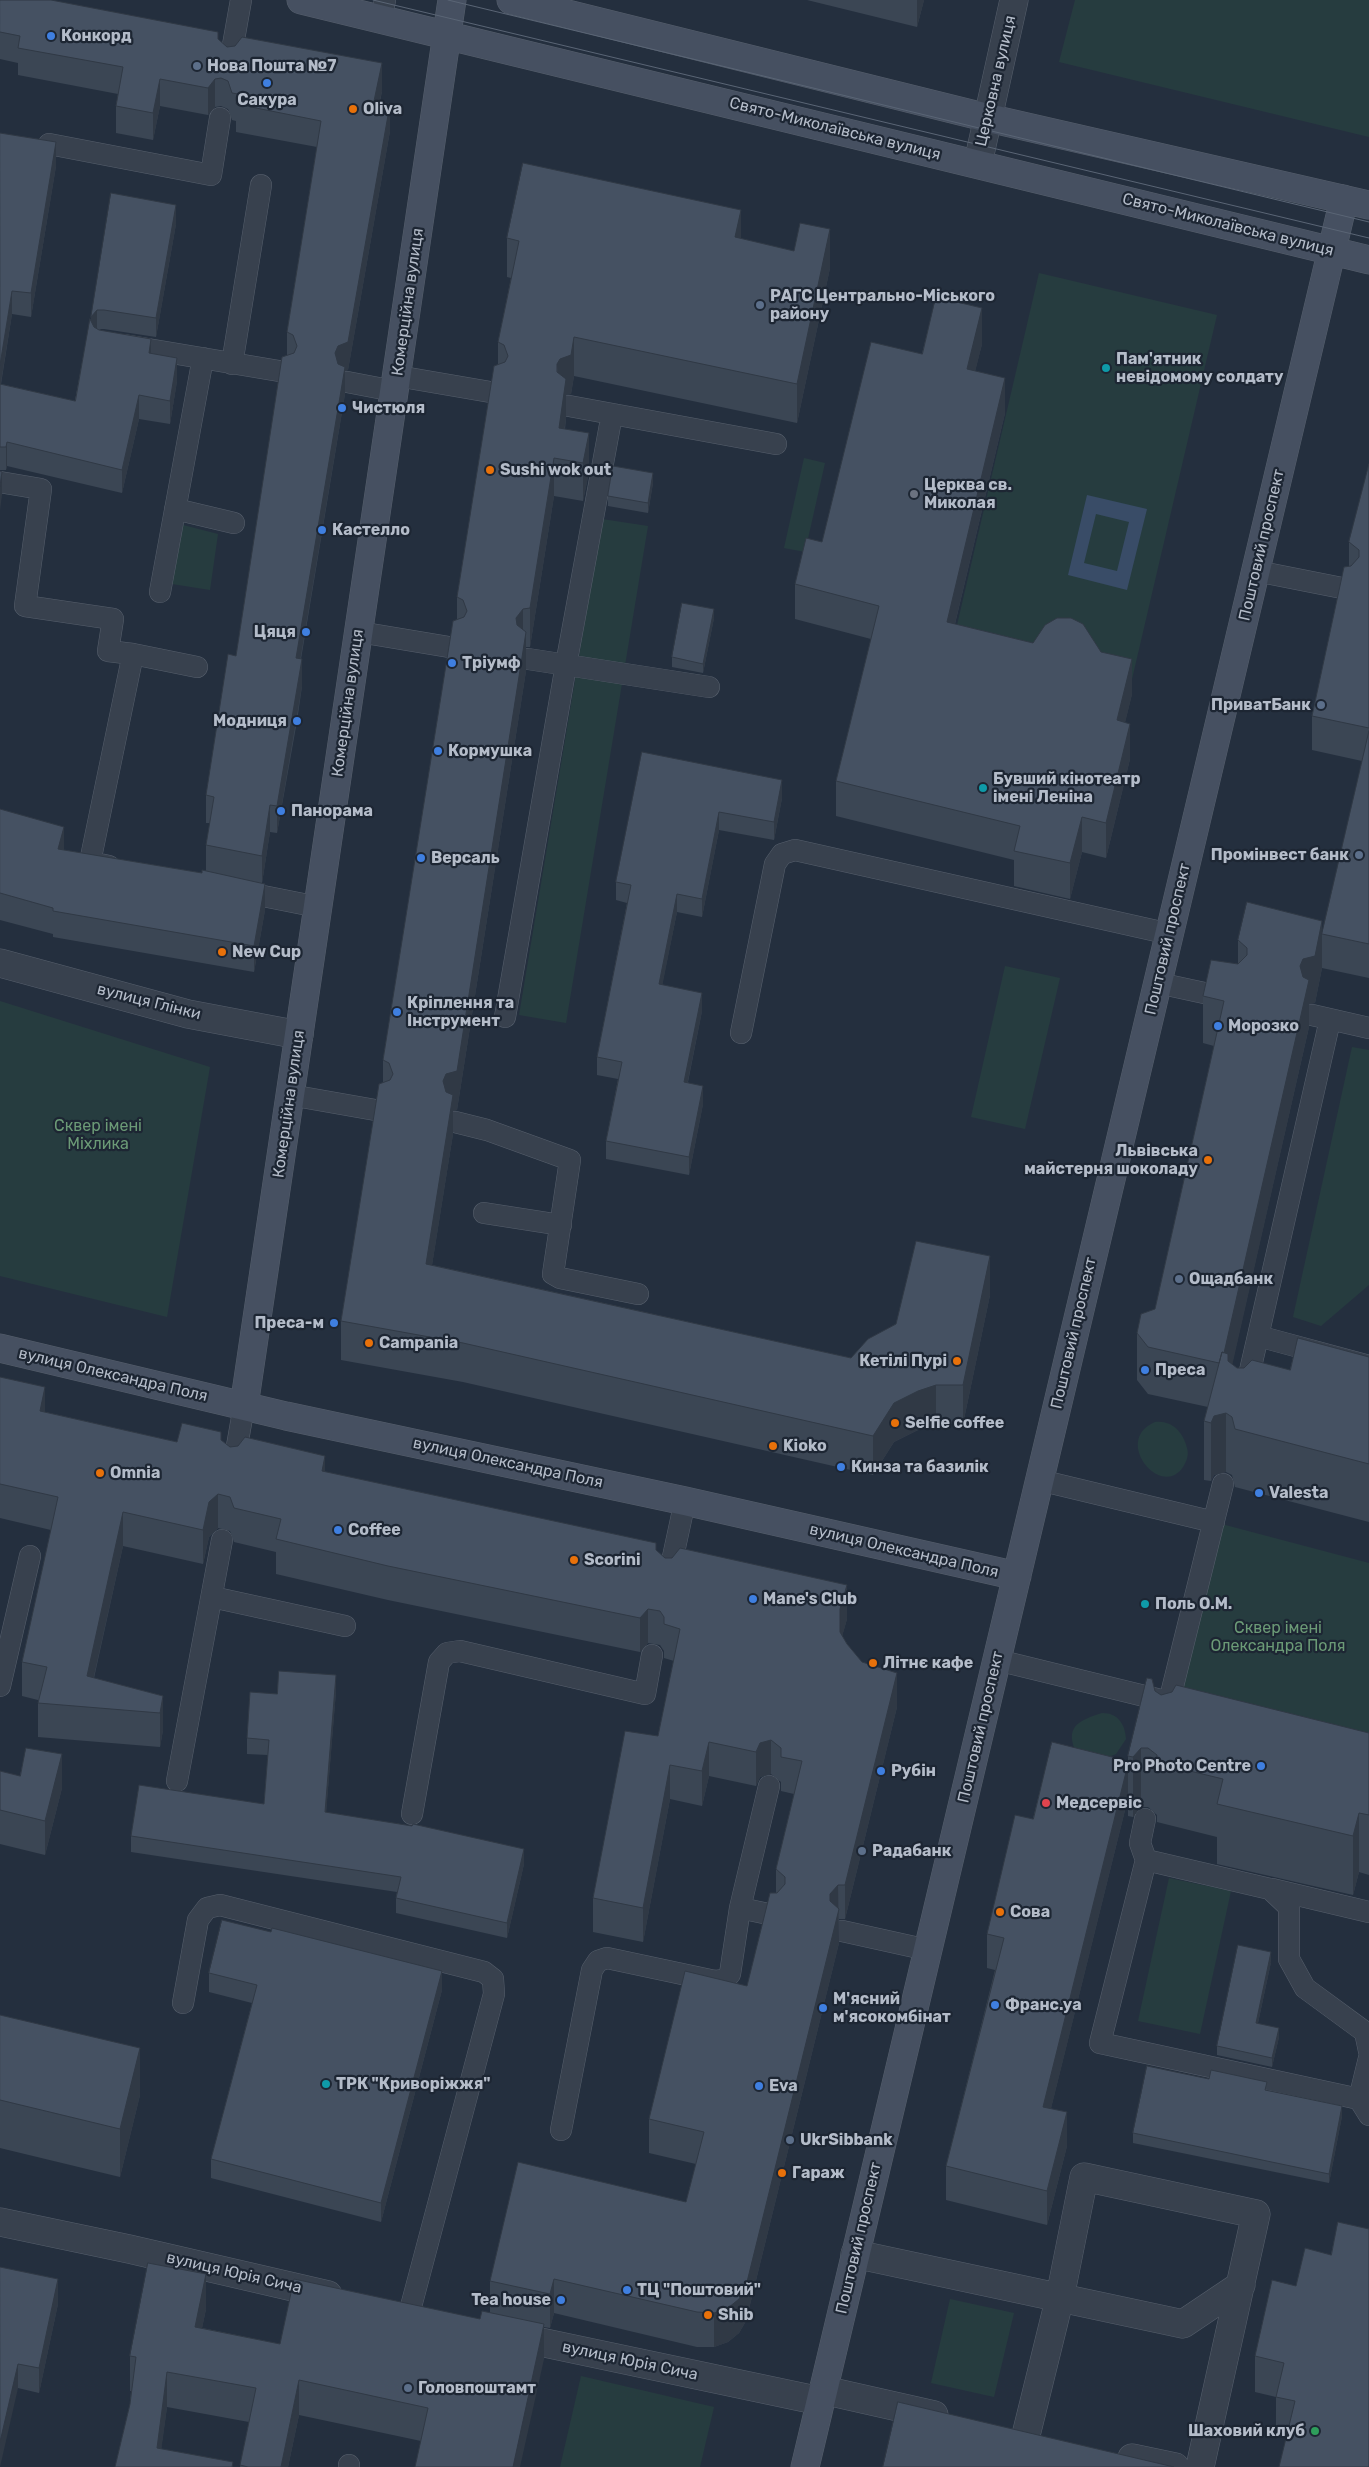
<!DOCTYPE html>
<html>
<head>
<meta charset="utf-8">
<style>
  body { margin:0 }
  canvas { display:block; background:#242f3e }
</style>
</head>
<body>
<canvas width="1369" height="2467"></canvas>
<script>
const g = document.querySelector('canvas').getContext('2d');
g.lineJoin = 'round';
function fill(path, color) { g.fillStyle = color; g.fill(path, 'evenodd'); }
function trace(path, color, width, dash) { g.strokeStyle = color; g.lineWidth = width; g.lineCap = dash ? 'butt' : 'round'; g.setLineDash(dash || []); g.stroke(path); }
function label(font, color, halo, rows, align = 'center') {
  g.font = font + ' Rubik,sans-serif'; g.lineWidth = 4.5; g.setLineDash([]); g.textBaseline = 'middle'; g.strokeStyle = halo; g.fillStyle = color; for (const [text, x, y, turn = 0] of rows) {
    g.save(); g.translate(x, y); g.rotate((+turn || 0) * Math.PI / 180); g.textAlign = isNaN(turn) ? turn : align; if (halo) g.strokeText(text, 0, 0); g.fillText(text, 0, 0); g.restore();
  }
}
const green = new Path2D(`
  M1075,0H1369V137L1059,62Z
  M1039,273L1217,315L1129,692L950,655Z
  M804,458L825,463L805,552L784,548Z
  M602,519L648,526L566,1023L519,1015Z
  M183,525L218,534L210,590L172,584Z
  M1005,966L1060,978L1025,1129L971,1117Z
  M0,1001L210,1067L167,1317L0,1276Z
  M1352,1047L1369,1050V1285L1321,1326L1293,1317Z
  M1155,1422C1172,1420 1183,1432 1187,1448C1189,1454 1187,1461 1183,1467C1161,1500 1112,1440 1155,1422Z
  M1214,1522L1369,1563V1757L1169,1702Z
  M1102,1713C1118,1713 1125,1724 1126,1739L1116,1754L1098,1761L1075,1750C1065,1725 1081,1720 1102,1713Z
  M1169,1878L1231,1891L1200,2034L1138,2021Z
  M950,2299L1014,2313L994,2397L931,2383Z
  M581,2376L714,2407L700,2467H560Z`);
const water = new Path2D(`
  M1087,495L1147,509L1127,590L1068,575ZM1096,514L1129,522L1117,571L1084,563Z`);
const lane = new Path2D(`
  M381,20L385,0
  M230,62L241,0
  M49,144L211,175L220,118
  M124,345L285,372
  M232,364L261,185
  M397,376L496,393
  M347,382L394,391
  M569,406L776,444
  M0,482L41,489L25,606L113,619L108,651L133,654L90,862L109,866
  M175,509L234,523
  M1256,571L1347,589
  M160,592L203,358
  M359,632L455,648
  M133,654L197,667
  M528,659L709,687
  M238,891L318,907
  M1158,983L1232,999
  M1312,1015L1369,1028
  M505,1017L566,665L612,414
  M741,1033L775,864L782,854L795,850L1170,934
  M290,1095L381,1111
  M455,1122L487,1130L570,1160L553,1274L560,1278L638,1294
  M484,1213L561,1225
  M1258,1336L1330,1020
  M1246,1388L1258,1336L1369,1366
  M233,1469L244,1406
  M1039,1480L1214,1522
  M668,1580L685,1501
  M212,1597L345,1626
  M997,1660L1169,1702
  M0,1686L30,1556
  M1167,1720L1169,1702L1223,1484
  M177,1781L222,1540
  M769,1786L740,1908L773,1915
  M412,1814L439,1662L447,1653L460,1651L645,1694L652,1655
  M1145,1819L1140,1843L1146,1860L1100,2043L1359,2099
  M1146,1860L1270,1889L1289,1907V1959L1305,1988L1365,2032L1369,2051
  M1272,1889L1369,1912
  M842,1931L928,1950
  M183,2003L198,1920L207,1908L220,1905L484,1972L493,1979L494,1994L409,2314
  M1369,2058L1359,2099L1369,2115
  M561,2130L592,1970L598,1961L607,1958L715,1981L724,1980L730,1974L740,1908
  M349,2467V2465`);
const street = new Path2D(`
  M978,163L1014,0
  M0,963L188,1014L299,1035
  M0,2222L129,2249L328,2295
  M855,2254L1183,2324L1241,2285
  M507,2335L820,2401
  M823,2390L934,2415
  M1026,2435L1060,2297L1084,2177L1256,2214L1200,2467
  M1132,2458L1175,2467`);
const secondary = new Path2D(`
  M301,0L1369,260
  M511,0L988,118L1369,205
  M0,1348L286,1416L685,1501L1017,1576
  M244,1406L452,0
  M805,2467L1344,199`);
const tram = new Path2D(`
  M373,0L1369,238
  M448,0L1369,222`);
const wall = new Path2D(`
  M0,0L218,39L227,47L382,91L380,102L390,131L348,370L345,371V394L301,659L302,686L297,721L277,833L270,832L262,883L265,910L254,972L53,937V934L0,920V809L64,850L202,873L206,871V845L210,823H206V795L236,656L287,356V332L317,147L236,132V121L232,120L228,109L221,106L215,107L208,115L160,106L153,140L116,133V106L118,94L18,75V63L0,59Z
  M807,0H924L917,27Z
  M0,133L56,166L31,317L12,314L1,384L75,401L91,321V317L176,224L156,337L104,329H99L151,353L177,381L170,424L139,419L122,493L7,466L6,470H0Z
  M507,238L741,239L830,268L797,423L574,376L571,394L566,395V418L565,429L589,472L583,501L554,496L530,647H526V671L457,1110L453,1111V1134L432,1265L851,1358L990,1295L963,1424H936L918,1430L894,1442L873,1475L463,1382L341,1360V1321L383,1083V1060L457,620V597L498,365V342L511,278L507,277Z
  M982,344L975,371L1005,413L955,624L1033,643L1101,652L1132,694L1125,722L1130,759L1106,858L1082,852L1070,899L1014,886V860L836,816V781L871,639L795,619V584L822,542L922,354Z
  M1369,464V978L1322,968V934L1362,761L1312,750V716L1349,566V542Z
  M653,483L648,513L608,506V496Z
  M714,618L703,673L672,667V657Z
  M642,752L782,798L774,840L719,830L702,917L677,912L662,985L702,1011L688,1082L703,1104L689,1175L606,1159V1141L618,1079L597,1075V1057L627,903L616,900V882Z
  M1238,940L1322,968L1315,1003L1309,1004V1027L1232,1364L1237,1368L1290,1370L1369,1357V1522L1235,1487L1232,1475L1226,1472L1214,1475L1211,1481L1204,1480V1421L1208,1407L1148,1394L1137,1380V1333L1155,1309L1214,1046L1203,1043V996L1238,964Z
  M0,1377L45,1412L177,1442L221,1440L230,1447L325,1472L656,1550L665,1558L847,1619L842,1636L847,1644L897,1707L845,1919H839V1943L746,2321L739,2333L728,2342L714,2347H697L554,2313L550,2328L544,2327V2359L421,2441L299,2415L288,2467H240L249,2422L167,2407L161,2449L233,2467H115L130,2404L131,2391H130V2356L206,2309L202,2328L280,2344L480,2319L490,2312V2281L686,2202L696,2164L649,2153V2119L747,1986L776,1893V1869L794,1794L781,1791V1782L771,1774L760,1777L756,1786L709,1776L702,1806L670,1799L643,1942L593,1932V1898L658,1736L674,1661L664,1658V1651L660,1645L648,1643L640,1652L388,1600L276,1574V1552L234,1542L230,1531L218,1528L209,1537L203,1564L123,1546L94,1678L163,1696V1730L160,1747L38,1737V1700L22,1696V1662L51,1530L0,1518Z
  M336,1691L326,1812L524,1864L507,1938L396,1913V1898L397,1892L131,1852V1836L264,1804L268,1755L247,1754V1738L277,1694Z
  M1155,1691L1161,1695L1369,1733V1875L1359,1872L1353,1895L1217,1864V1837L1157,1822V1815L1148,1807H1141L1133,1817L1128,1816V1798L1051,2108L1067,2146L1047,2225L946,2200V2166L995,1970L987,1968V1934L1033,1819L1128,1761V1756Z
  M0,1771L62,1788L45,1855L0,1844Z
  M1271,1962L1258,2023L1279,2037L1272,2067L1217,2055V2046Z
  M209,1973L442,1990L381,2222L211,2178V2159L252,2003L209,1992Z
  M0,2015L140,2095L120,2177L0,2148Z
  M1267,2091L1342,2116L1329,2183L1133,2143V2133Z
  M1331,2255L1287,2435L1276,2433V2397L1255,2392V2356L1296,2286Z
  M0,2267L58,2304L39,2393L18,2388Z`);
const shadedWall = new Path2D(`
  M917,0H924L917,27Z
  M382,63V91L374,128V101Z
  M160,79V106L153,140V113Z
  M215,79V107L208,115V88Z
  M390,104V131L348,370L345,371V394L296,685V658L338,374L335,353Z
  M56,142V166L31,317V293Z
  M176,205V224L156,337V318Z
  M741,210V249L735,237Z
  M830,229V268L797,423V384Z
  M12,291V314L0,388V365Z
  M982,308V344L967,404V369Z
  M97,310V330L91,336V317Z
  M574,337V376L571,394L566,395V418L560,459L559,428L560,398L557,364Z
  M151,339V362L149,353Z
  M177,358V381L170,424V401Z
  M1005,378V413L947,657V622Z
  M139,395V419L122,493V470Z
  M589,433V472L583,501V463Z
  M7,442V466L6,470V447Z
  M554,458V496L530,647V608Z
  M2,472V495L0,510V486Z
  M653,473V483L648,513V503Z
  M523,609V648L516,657V618Z
  M714,609V618L703,673V664Z
  M526,632V671L457,1110L453,1111V1134L426,1303V1264L443,1081Z
  M302,659V686L277,833V806Z
  M1132,659V694L1117,756V720Z
  M1130,724V759L1106,858V823Z
  M782,780V798L774,840V822Z
  M270,805V832L262,883V856Z
  M719,812V830L702,917V899Z
  M1082,817V852L1070,899V863Z
  M64,827V854L58,849Z
  M265,884V910L254,972V946Z
  M677,894V912L659,1002V984Z
  M1322,921V968L1315,1003L1309,1004V1027L1222,1410V1363L1300,966Z
  M702,993V1011L684,1100V1082Z
  M703,1086V1104L689,1175V1157Z
  M990,1256V1295L963,1424V1385Z
  M936,1385V1424L918,1430L894,1442L873,1475V1436L894,1403L918,1391Z
  M45,1387V1421L40,1411Z
  M1226,1413V1472L1214,1475L1211,1481V1423L1214,1416Z
  M325,1456V1490L322,1471Z
  M218,1494V1528L209,1537L203,1564V1530L209,1502Z
  M123,1512V1546L87,1707V1676Z
  M847,1585V1619L840,1644V1666V1609Z
  M648,1609V1643L640,1652V1618Z
  M897,1673V1707L845,1919V1885Z
  M336,1675V1691L325,1827V1812Z
  M163,1696V1730L160,1747V1713Z
  M771,1740V1774L760,1777L756,1786V1752L760,1743Z
  M709,1742V1776L702,1806V1771Z
  M1141,1748V1807L1133,1817V1757Z
  M62,1754V1788L45,1855V1821Z
  M1128,1764V1798L1043,2141V2107Z
  M670,1765V1799L643,1942V1908Z
  M1359,1813V1872L1353,1895V1836Z
  M524,1849V1864L507,1938V1923Z
  M838,1885L839,1943L746,2321L739,2333L728,2342L714,2347V2313L830,1928V1894Z
  M1271,1952V1962L1256,2032V2023Z
  M442,1971V1990L381,2222V2203Z
  M1279,2028V2037L1272,2067V2058Z
  M140,2048V2095L120,2177V2129Z
  M1342,2106V2116L1329,2183V2174Z
  M1067,2112V2146L1047,2225V2191Z
  M206,2274V2309L195,2362V2327Z
  M58,2279V2304L39,2393V2368Z
  M554,2279V2313L550,2328V2294Z
  M544,2324V2359L520,2467H513Z
  M18,2364V2388L0,2467V2442Z
  M167,2372V2407L159,2467L157,2448Z
  M299,2380V2415L288,2467H281Z`);
const building = new Path2D(`
  M0,0H51L218,32V39L227,47L235,46L242,37L382,63L374,101L390,104L348,342L338,346L335,353L338,364L345,367L296,658L302,659L277,806L270,805L262,856L206,845L214,797L206,795L228,654L236,656L282,357L294,353L297,346L293,335L287,332L321,121L236,104L238,94L232,93L228,81L221,78L215,79L208,88L160,79L153,113L116,106L123,67L18,48L20,36L0,32Z
  M0,133L56,142L31,293L12,291L0,365Z
  M523,163L741,210L735,237L794,251L800,223L830,229L797,384L574,337L571,355L560,359L557,364V372L566,379L559,428L589,433L583,463L554,458L530,608L523,609L516,618L517,625L526,632L457,1071L446,1074L443,1081L446,1092L453,1095L426,1264L851,1358L868,1339L896,1324L916,1241L990,1256L963,1385H936L918,1391L894,1403L873,1436L463,1343L341,1321L379,1084L390,1080L393,1074L389,1063L383,1060L453,621L464,617L467,611L463,600L457,597L494,366L505,362L508,356L504,345L498,342L519,241L507,238Z
  M111,193L176,205L156,318L104,310H97L91,317Z
  M936,297L982,308L967,369L1005,378L947,622L1033,643L1045,625L1057,618H1071L1083,624L1101,652L1132,659L1117,720L1130,724L1106,823L1082,817L1070,863L1014,851L1020,826L836,781L879,606L795,584L806,538L822,542L871,342L922,354Z
  M90,319L94,327L99,330L151,339L149,353L177,358L170,401L139,395L122,470L7,442L6,447H0V384L75,401Z
  M1369,464V728L1312,716L1344,567L1351,566L1359,557V550L1349,542Z
  M613,466L653,473L648,503L608,496Z
  M0,471L2,472L0,486Z
  M682,603L714,609L703,664L672,657Z
  M1369,731V944L1322,934Z
  M642,752L782,780L774,822L719,812L702,899L677,894L659,984L702,993L684,1082L703,1086L689,1157L606,1141L622,1062L597,1057L631,885L616,882Z
  M0,809L64,827L58,849L202,873V870L265,884L254,946L53,911V908L0,893Z
  M1247,902L1322,921L1315,956L1303,959L1300,966L1303,977L1309,980L1224,1353L1222,1352L1219,1363L1148,1347L1137,1333L1141,1314L1155,1309L1224,1001L1203,996L1211,960L1238,964L1247,955V948L1238,940Z
  M1298,1338L1369,1357V1464L1235,1429L1232,1417L1226,1413L1214,1416L1211,1423L1204,1421L1222,1352L1228,1354V1361L1237,1368H1244L1252,1360L1290,1370Z
  M0,1377L45,1387L40,1411L177,1442L182,1423L221,1432V1440L230,1447L238,1446L245,1437L325,1456L322,1471L656,1543V1550L665,1558H672L680,1548L847,1585L840,1609V1632L847,1644L862,1662L897,1673L845,1885H838L830,1894V1901L839,1909L746,2286L739,2299L728,2308L714,2313L697,2312L554,2279L550,2294L490,2281L518,2162L686,2202L704,2132L649,2119L685,1971L747,1986L770,1893H777L785,1884V1877L776,1869L802,1761L781,1757V1748L771,1740L760,1743L756,1752L709,1742L702,1771L670,1765L643,1908L593,1898L625,1731L658,1736L680,1629L664,1624V1617L660,1611L648,1609L640,1618L388,1566L276,1539L281,1519L234,1508L230,1497L218,1494L209,1502L203,1530L123,1512L87,1676L163,1696L160,1713L38,1703L47,1667L22,1662L58,1497L0,1484Z
  M279,1671L336,1675L325,1812L412,1826L413,1824L524,1849L507,1923L396,1898L401,1877L131,1836L139,1785L264,1804L269,1740L247,1738L250,1692L277,1694Z
  M1147,1678L1152,1679L1155,1691L1161,1695L1172,1692L1176,1685L1369,1733V1815L1359,1813L1353,1836L1217,1804L1223,1779L1157,1763V1755L1148,1748H1141L1133,1757L1128,1756Z
  M1052,1742L1128,1761V1764L1043,2107L1067,2112L1047,2191L946,2166L1004,1938L987,1934L1015,1815L1033,1819Z
  M26,1748L62,1754L45,1821L0,1810V1771L20,1776Z
  M222,1920L271,1932L272,1928L442,1971L381,2203L211,2159L257,1985L209,1973Z
  M1238,1945L1271,1952L1256,2023L1279,2028L1272,2058L1217,2046Z
  M0,2015L140,2048L120,2129L0,2100Z
  M1147,2066L1209,2079L1211,2070L1267,2082L1265,2090L1342,2106L1329,2174L1133,2133Z
  M1338,2222L1369,2229V2467H1279L1295,2401L1276,2397L1284,2363L1255,2356L1272,2280L1296,2286L1305,2248L1331,2255Z
  M148,2263L206,2274L195,2327L280,2344L294,2279L480,2319L482,2311L544,2324L513,2467H415L428,2408L299,2380L281,2467H248L240,2465L256,2388L167,2372L157,2448L233,2462L232,2467H115L130,2404L136,2357L130,2356Z
  M0,2267L58,2279L39,2368L18,2364L0,2442Z
  M898,2402L1174,2467H883Z`);
const markers = [
  [51,36,5,"#3f7fe0"],
  [197,66,5,"#5c6f8a"],
  [267,83,5,"#3f7fe0"],
  [353,109,5,"#e8710a"],
  [760,305,5,"#5c6f8a"],
  [1106,368,5,"#0f9aa8"],
  [342,408,5,"#3f7fe0"],
  [490,470,5,"#e8710a"],
  [914,494,5,"#6b7280"],
  [322,530,5,"#3f7fe0"],
  [306,632,5,"#3f7fe0"],
  [452,663,5,"#3f7fe0"],
  [1321,705,5,"#5c6f8a"],
  [297,721,5,"#3f7fe0"],
  [438,751,5,"#3f7fe0"],
  [983,788,5,"#0f9aa8"],
  [281,811,5,"#3f7fe0"],
  [1359,855,5,"#5c6f8a"],
  [421,858,5,"#3f7fe0"],
  [222,952,5,"#e8710a"],
  [397,1012,5,"#3f7fe0"],
  [1218,1026,5,"#3f7fe0"],
  [1208,1160,5,"#e8710a"],
  [1179,1279,5,"#5c6f8a"],
  [334,1323,5,"#3f7fe0"],
  [369,1343,5,"#e8710a"],
  [957,1361,5,"#e8710a"],
  [1145,1370,5,"#3f7fe0"],
  [895,1423,5,"#e8710a"],
  [773,1446,5,"#e8710a"],
  [841,1467,5,"#3f7fe0"],
  [100,1473,5,"#e8710a"],
  [1259,1493,5,"#3f7fe0"],
  [338,1530,5,"#3f7fe0"],
  [574,1560,5,"#e8710a"],
  [753,1599,5,"#3f7fe0"],
  [1145,1604,5,"#0f9aa8"],
  [873,1663,5,"#e8710a"],
  [1261,1766,5,"#3f7fe0"],
  [881,1771,5,"#3f7fe0"],
  [1046,1803,5,"#e0444e"],
  [862,1851,5,"#5c6f8a"],
  [1000,1912,5,"#e8710a"],
  [995,2005,5,"#3f7fe0"],
  [823,2008,5,"#3f7fe0"],
  [326,2084,5,"#0f9aa8"],
  [759,2086,5,"#3f7fe0"],
  [790,2140,5,"#5c6f8a"],
  [782,2173,5,"#e8710a"],
  [627,2290,5,"#3f7fe0"],
  [561,2300,5,"#3f7fe0"],
  [708,2315,5,"#e8710a"],
  [408,2388,5,"#5c6f8a"],
  [1315,2431,5,"#2e9e5b"]
];
const poiNames = [
  ["Конкорд",61,36],
  ["Нова Пошта №7",207,66],
  ["Сакура",267,100,"center"],
  ["Oliva",363,109],
  ["РАГС Центрально-Міського",770,296],
  ["району",770,314],
  ["Пам'ятник",1116,359],
  ["невідомому солдату",1116,377],
  ["Чистюля",352,408],
  ["Sushi wok out",500,470],
  ["Церква св.",924,485],
  ["Миколая",924,503],
  ["Кастелло",332,530],
  ["Цяця",296,632,"right"],
  ["Тріумф",462,663],
  ["ПриватБанк",1311,705,"right"],
  ["Модниця",287,721,"right"],
  ["Кормушка",448,751],
  ["Бувший кінотеатр",993,779],
  ["імені Леніна",993,797],
  ["Панорама",291,811],
  ["Промінвест банк",1349,855,"right"],
  ["Версаль",431,858],
  ["New Cup",232,952],
  ["Кріплення та",407,1003],
  ["Інструмент",407,1021],
  ["Морозко",1228,1026],
  ["Львівська",1198,1151,"right"],
  ["майстерня шоколаду",1198,1169,"right"],
  ["Ощадбанк",1189,1279],
  ["Преса-м",324,1323,"right"],
  ["Campania",379,1343],
  ["Кетілі Пурі",947,1361,"right"],
  ["Преса",1155,1370],
  ["Selfie coffee",905,1423],
  ["Kioko",783,1446],
  ["Кинза та базилік",851,1467],
  ["Omnia",110,1473],
  ["Valesta",1269,1493],
  ["Сoffee",348,1530],
  ["Scorini",584,1560],
  ["Mane's Club",763,1599],
  ["Поль О.М.",1155,1604],
  ["Літнє кафе",883,1663],
  ["Pro Photo Centre",1251,1766,"right"],
  ["Рубін",891,1771],
  ["Медсервіс",1056,1803],
  ["Радабанк",872,1851],
  ["Сова",1010,1912],
  ["М'ясний",833,1999],
  ["м'ясокомбінат",833,2017],
  ["Франс.уа",1005,2005],
  ["ТРК \"Криворіжжя\"",336,2084],
  ["Eva",769,2086],
  ["UkrSibbank",800,2140],
  ["Гараж",792,2173],
  ["ТЦ \"Поштовий\"",637,2290],
  ["Tea house",551,2300,"right"],
  ["Shib",718,2315],
  ["Головпоштамт",418,2388],
  ["Шаховий клуб",1305,2431,"right"]
];
const streetNames = [
  ["Церковна вулиця",996,81,-77],
  ["Свято-Миколаївська вулиця",835,129,14],
  ["Свято-Миколаївська вулиця",1228,225,14],
  ["Комерційна вулиця",408,302,-82],
  ["Поштовий проспект",1262,545,-77],
  ["Комерційна вулиця",348,703,-82],
  ["Поштовий проспект",1168,939,-77],
  ["вулиця Глінки",149,1002,14],
  ["Комерційна вулиця",289,1104,-82],
  ["Поштовий проспект",1074,1333,-77],
  ["вулиця Олександра Поля",113,1375,13],
  ["вулиця Олександра Поля",508,1463,12],
  ["вулиця Олександра Поля",904,1551,13],
  ["Поштовий проспект",981,1727,-77],
  ["Поштовий проспект",859,2238,-77],
  ["вулиця Юрія Сича",234,2273,13],
  ["вулиця Юрія Сича",630,2361,12]
];
const parkNames = [
  ["Сквер імені",98,1126],
  ["Міхлика",98,1144],
  ["Сквер імені",1278,1628],
  ["Олександра Поля",1278,1646]
];
fill(green, '#263c3f');
fill(water, '#394c67');
trace(lane, '#565f6c', 22);
trace(street, '#565f6c', 29);
trace(secondary, '#565f6c', 29);
trace(lane, '#38414e', 21);
trace(street, '#38414e', 28);
trace(secondary, '#465061', 28);
trace(tram, '#5a6575', 1);
fill(wall, '#3b4654');
fill(shadedWall, '#303945');
fill(building, '#455162');
trace(building, '#303945', 1);
for (const [x, y, r, color] of markers) { const dot = new Path2D(); dot.arc(x, y, r, 0, 2 * Math.PI); g.fillStyle = color; g.fill(dot); trace(dot, '#1d2633', 2); }
label('bold 16px', '#b4bcc9', '#1d2633', poiNames, 'left');
label('16px', '#b4bcc9', '#1d2633', streetNames);
label('16px', '#6b9a76', '#1d2633', parkNames);
</script>
</body>
</html>
